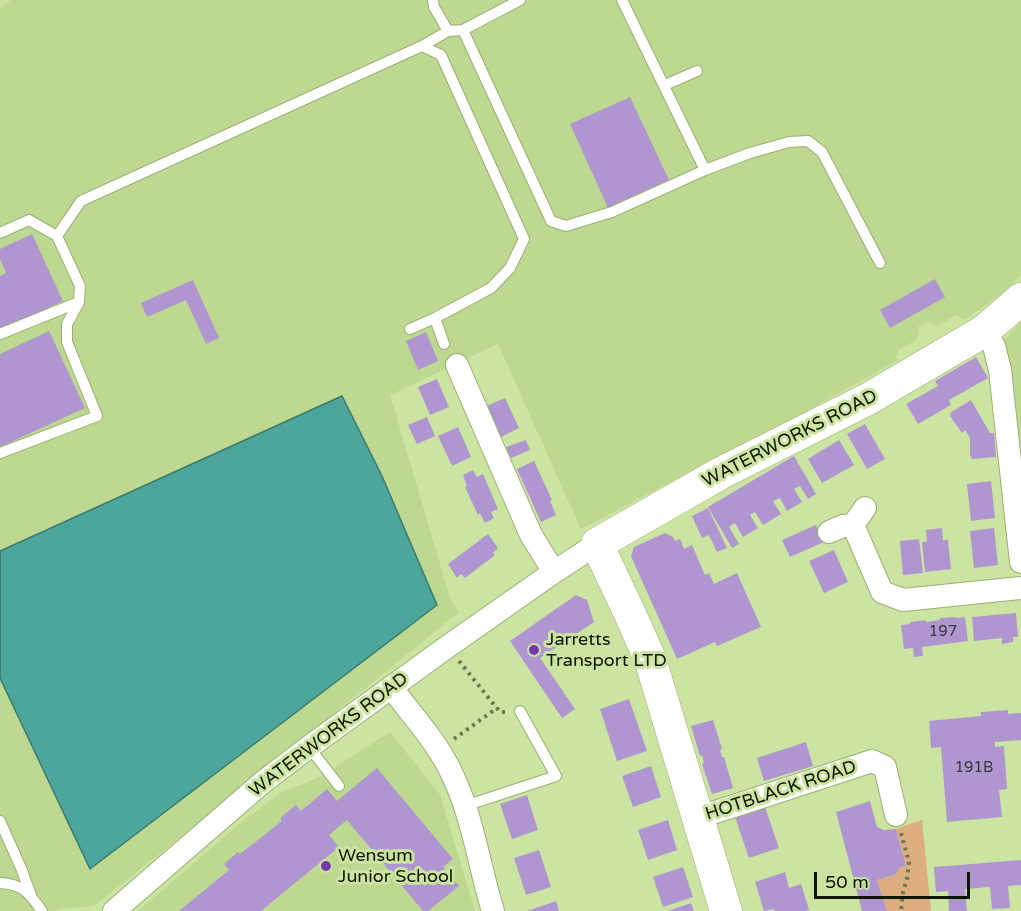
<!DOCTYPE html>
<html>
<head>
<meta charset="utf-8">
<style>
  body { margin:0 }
  #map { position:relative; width:1021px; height:911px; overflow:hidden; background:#cbe4a2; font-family:"Varela Round",sans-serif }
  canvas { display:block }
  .scale { position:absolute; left:814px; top:872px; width:156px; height:27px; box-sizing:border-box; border:3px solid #0e1500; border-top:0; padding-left:8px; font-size:18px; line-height:21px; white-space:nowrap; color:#0e1500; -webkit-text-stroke:4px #cbe4a2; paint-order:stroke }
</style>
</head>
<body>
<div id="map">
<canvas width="1021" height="911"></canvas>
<div class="scale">50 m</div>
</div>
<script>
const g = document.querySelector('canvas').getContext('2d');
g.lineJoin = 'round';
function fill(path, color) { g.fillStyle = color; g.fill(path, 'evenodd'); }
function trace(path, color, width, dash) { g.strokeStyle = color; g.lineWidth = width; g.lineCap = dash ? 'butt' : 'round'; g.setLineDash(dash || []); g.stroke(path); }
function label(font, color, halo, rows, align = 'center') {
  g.font = font + ' "Varela Round",sans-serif'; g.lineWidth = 6; g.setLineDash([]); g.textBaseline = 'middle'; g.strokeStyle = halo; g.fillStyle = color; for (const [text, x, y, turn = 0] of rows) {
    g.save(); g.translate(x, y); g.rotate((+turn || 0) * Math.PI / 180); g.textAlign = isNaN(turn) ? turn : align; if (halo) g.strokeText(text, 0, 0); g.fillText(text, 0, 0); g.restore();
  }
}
const built = new Path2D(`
  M11,0H1021V275L1000,295L964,320L957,315L939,325L935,326L929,321L918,327L919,333L916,340L898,350L896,357L898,360L803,413L581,529L498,344L390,395L450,598L459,612L277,760L94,906L57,909L55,911H0V8Z
  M1021,321V472L1020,473L1004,340Z
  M390,732L440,795L475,911H138L243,821L281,793L322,776Z`);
const green = new Path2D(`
  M922,820L931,911H887L877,880L895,875L899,868L906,866L896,829Z`);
const water = new Path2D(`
  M342,396L382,476L437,605L90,869L0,678V551Z`);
const building = new Path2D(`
  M630,97L670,182L609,210L570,124Z
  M32,234L63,301L0,330V276L6,273L0,259V249Z
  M935,279L945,297L890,328L880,310Z
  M193,280L219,338L206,344L186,300L147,317L141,303Z
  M49,331L85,408L0,447V354Z
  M426,332L438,361L418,370L406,341Z
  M976,357L988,378L949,400L951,405L918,424L906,404L938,386L935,381Z
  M437,379L449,407L430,415L418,387Z
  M505,398L519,428L499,438L484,407Z
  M971,400L990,433H994L996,457L972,459L971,456H970V438L965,430L962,433L950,416L951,415L950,413Z
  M427,417L435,436L417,444L408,425Z
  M865,424L885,459L867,469L847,434Z
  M458,427L471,457L452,466L438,436Z
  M526,440L530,450L511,458L506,447Z
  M839,440L854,465L822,483L808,459Z
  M794,456L816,494L808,499L800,486L794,489L802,502L787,511L780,498L773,501L781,514L763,525L755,512L750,515L758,528L743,537L735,523L729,527L739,544L732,548L708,507Z
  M534,461L552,500L550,501L556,515L541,522L517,469Z
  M473,470L477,477L483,474L498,509L491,512L494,518L485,523L480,513L478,515L465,487L467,486L463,475Z
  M991,481L995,518L971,521L967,484Z
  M708,508L727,548L717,552L709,535L702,538L692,516Z
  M816,525L824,542L790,557L782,540Z
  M942,528L943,540H948L951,569L925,572L922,542H927L926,530Z
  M994,528L998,565L974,568L970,531Z
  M665,533L673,537L675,541L680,539L684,549L692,545L705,575L709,573L714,584L737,573L761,627L717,646L715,642L677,659L631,556L634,547Z
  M488,534L498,548L493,553L495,555L465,578L461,574L457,578L448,564Z
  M919,539L923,573L903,575L900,541Z
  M834,550L848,582L824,593L809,561Z
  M576,595L587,600L594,622L540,658L575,709L562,718L510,641Z
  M1016,613L1018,637H1013V642L1002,644V638L974,641L972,617Z
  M956,617V618L965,617L968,641L922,647L923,656L914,657L913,648L904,649L901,625L910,624V622L926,620V622L940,620V618Z
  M629,699L647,751L617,761L600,709Z
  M1008,710V714L1021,713V740L995,742V747L1004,746L1007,789L999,790L1002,817L947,822L941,747L931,748L929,721L981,716V712Z
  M713,720L722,749L720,750L722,757H724L733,788L712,794L702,764L704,763L702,755L700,756L691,726Z
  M806,742L813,766L764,781L757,758Z
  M651,766L661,797L633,807L622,776Z
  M377,768L453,859L443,867L459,886L428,911H423L347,820L329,835L339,847L261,911H179L229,870L224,864L238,852L240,854L282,821L280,818L296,805L301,811L327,789L337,801Z
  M527,795L538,830L512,839L500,804Z
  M870,801L877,827L884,830L896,829L906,866L899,868L895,875L877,880L887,911H862L836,812Z
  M765,807L779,848L749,858L735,817Z
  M668,820L677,850L648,860L638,830Z
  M539,850L551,887L526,895L514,858Z
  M1021,860V885L1008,886L1010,908L992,909L990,887L965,889L967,911H949L948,891L936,892L934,867Z
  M683,867L693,897L663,907L653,877Z
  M785,872L789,888L801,884L809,910L805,911H774V909L764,911L755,882Z
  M556,901L559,911H527Z
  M691,903L694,911H668Z`);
const path = new Path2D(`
  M459,661L500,712H505
  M454,739L497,708
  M901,833L909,862L907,880L903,891L901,911`);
const lane = new Path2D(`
  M433,0L434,7L448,31
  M463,30L551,221L566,226L612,212L705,170L622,0
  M422,46L448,31L463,30L520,0
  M665,85L697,71
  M705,170L750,153L789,142L808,141L822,152L880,263
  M0,233L29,220L57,236L81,201L422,46L441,55L524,239L510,268L491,288L435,318L444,344
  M57,236L80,286L79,302
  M410,329L435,318
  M0,334L79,302L67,324V342L97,416L0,453
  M309,747L339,786
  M465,806L556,776L520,711
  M0,821L21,868L31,895
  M0,883C23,884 29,893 42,911`);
const street = new Path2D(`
  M984,331L994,346L1000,370L1021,562
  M457,365L531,535L554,572
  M853,525L882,592L903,600L1021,588
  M829,532L843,526L853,525L865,508
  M391,687C411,714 438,743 452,774C473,817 479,866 493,911
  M697,818L872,761L885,767L896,815
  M114,911L263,782L309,747L447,647L554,572L597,544`);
const secondary = new Path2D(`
  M726,911L650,659L630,614L597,544L721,473L868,399L984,331L1021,299`);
const markers = [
  [534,650,6,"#7738ae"],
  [326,866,6,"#7738ae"]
];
const numberNames = [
  ["197",943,632],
  ["191B",974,768]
];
const streetNames = [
  ["WATERWORKS ROAD",790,439,-27],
  ["WATERWORKS ROAD",329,735,-37],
  ["HOTBLACK ROAD",781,791,-18]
];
const poiNames = [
  ["Jarretts",546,640],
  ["Transport LTD",546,661],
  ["Wensum",338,856],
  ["Junior School",338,877]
];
fill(built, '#bdd890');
fill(green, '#dead7f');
fill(water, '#4ca69b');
trace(water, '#397a6c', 1.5);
fill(building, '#b096d0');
trace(lane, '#99b071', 12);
trace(street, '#99b071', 24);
trace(secondary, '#99b071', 33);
trace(path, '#6a794f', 4, [3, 4.5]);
trace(lane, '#fff', 10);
trace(street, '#fff', 22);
trace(secondary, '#fff', 32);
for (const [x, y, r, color] of markers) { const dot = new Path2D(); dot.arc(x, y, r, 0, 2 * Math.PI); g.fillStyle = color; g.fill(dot); trace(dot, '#cbe4a2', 2); }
label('15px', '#363534', null, numberNames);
label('18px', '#0e1500', '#cbe4a2', streetNames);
label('18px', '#0e1500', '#cbe4a2', poiNames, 'left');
</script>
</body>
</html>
